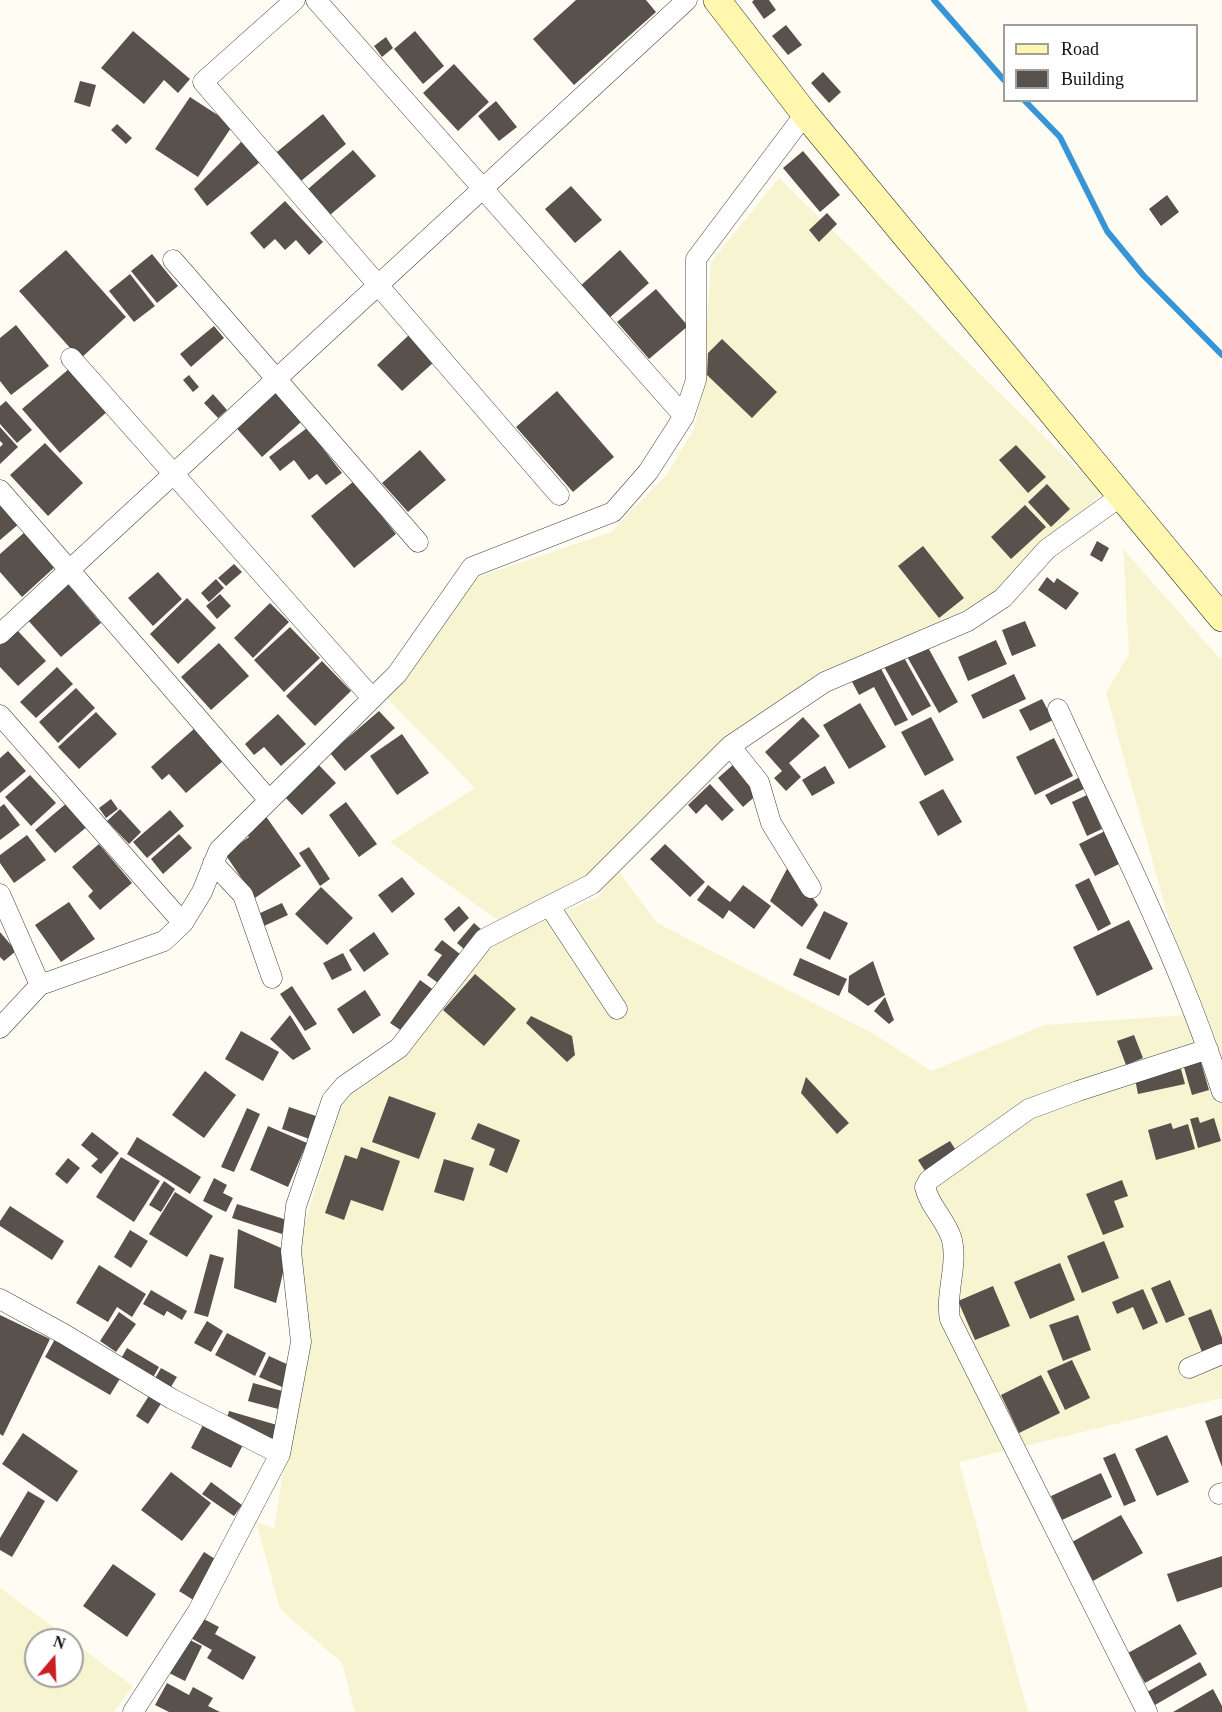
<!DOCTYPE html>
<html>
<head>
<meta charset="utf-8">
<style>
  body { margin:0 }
  #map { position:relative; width:1222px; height:1712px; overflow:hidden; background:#fffdf3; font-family:Georgia,serif }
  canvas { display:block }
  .legend { position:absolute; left:1003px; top:24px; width:195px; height:78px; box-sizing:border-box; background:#fff; border:2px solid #9f9f9f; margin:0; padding:8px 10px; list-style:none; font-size:18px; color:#101010 }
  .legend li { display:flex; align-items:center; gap:12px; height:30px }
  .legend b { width:30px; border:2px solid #9f9f9f }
  .north { position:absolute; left:24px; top:1628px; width:60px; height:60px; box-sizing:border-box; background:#fff; border:2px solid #9f9f9f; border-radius:50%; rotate:19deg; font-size:16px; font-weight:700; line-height:24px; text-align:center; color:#101010 }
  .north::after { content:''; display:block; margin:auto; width:21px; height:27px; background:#c91f25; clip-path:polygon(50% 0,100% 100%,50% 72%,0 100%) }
</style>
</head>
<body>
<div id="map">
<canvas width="1222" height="1712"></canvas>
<ul class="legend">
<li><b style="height:8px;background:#fff7ae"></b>Road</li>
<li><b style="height:16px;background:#59514b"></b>Building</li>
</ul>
<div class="north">N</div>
</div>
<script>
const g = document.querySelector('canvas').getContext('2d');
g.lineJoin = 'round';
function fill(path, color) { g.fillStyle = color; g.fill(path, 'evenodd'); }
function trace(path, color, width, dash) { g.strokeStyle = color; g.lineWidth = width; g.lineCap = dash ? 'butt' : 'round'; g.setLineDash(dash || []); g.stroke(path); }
const farmland = new Path2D(`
  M779,178L1102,493L995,595L824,677L636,824L584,890L497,920L390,842L475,788L384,695L478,577L611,532L667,474L694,429L702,396L711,262Z
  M1123,549L1222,661V1398L959,1462L1028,1712H355L342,1663L280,1609L256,1522L274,1528L308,1317L298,1245L342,1102L407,1056L470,964L506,937L598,897L618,870L657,923L874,1034L931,1071L1045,1025L1200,1014L1166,910L1106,693L1129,654Z
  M0,1588L71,1640H36V1676H72V1641L133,1686L114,1712H0Z`);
const stream = new Path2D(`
  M934,0L1004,80
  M1024,100L1060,137L1107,231L1143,275L1222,355`);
const building = new Path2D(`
  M576,0H646L656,12L574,85L533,39Z
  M754,0H769L776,10L764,19L752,2Z
  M786,25L802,45L788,55L772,36Z
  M133,31L190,79L178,93L164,80L144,104L101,68Z
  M415,31L444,66L423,84L394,49Z
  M386,37L393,48L382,57L374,46Z
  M454,64L489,102L458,131L423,93Z
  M823,72L841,92L829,103L811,83Z
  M80,81L96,85L90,107L74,102Z
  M190,97L233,125L198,177L155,149Z
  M496,101L517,127L499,141L478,116Z
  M323,114L346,144L296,185L272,156Z
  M117,124L132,138L126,144L111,130Z
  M242,141L260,162L207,206L194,189Z
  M353,150L376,176L330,215L308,189Z
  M803,151L840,195L820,212L783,168Z
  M571,186L602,220L575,243L545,209Z
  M1167,195L1179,212L1161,226L1149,209Z
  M285,201L323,242L309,255L296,240L285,250L275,239L264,249L250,233Z
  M827,213L837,224L819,242L809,230Z
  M66,250L126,317L80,359L19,291Z
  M620,250L649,283L607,320L578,288Z
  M152,254L178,286L157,303L131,271Z
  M130,274L155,306L134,322L109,291Z
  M656,289L688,326L649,359L617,322Z
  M16,325L49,366L11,395L0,381V338Z
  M214,326L224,338L191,367L180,354Z
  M409,335L434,362L402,391L377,365Z
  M722,339L777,392L752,418L707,375L708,353Z
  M70,368L108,411L60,453L22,409Z
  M189,375L199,387L193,392L183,380Z
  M272,388L301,422L262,457L232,423Z
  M557,391L614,457L573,492L516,427Z
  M213,394L227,410L218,418L204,403Z
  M6,401L32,430L17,443L0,424V406Z
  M0,427L18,447L0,464V447L3,444L0,441Z
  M307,428L342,473L326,485L317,474L309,480L294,460L280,471L269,457Z
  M45,443L83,483L48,516L10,475Z
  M1016,445L1046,477L1028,493L999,460Z
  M420,450L446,480L408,512L382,483Z
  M354,481L396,534L354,568L311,516Z
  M1047,484L1070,509L1051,527L1028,502Z
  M0,501L20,523L0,540Z
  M1025,505L1046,527L1011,559L991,537Z
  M26,531L57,565L22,597L0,572V554Z
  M1097,541L1109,548L1102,562L1090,555Z
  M923,546L964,598L939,618L898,566Z
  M234,564L242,572L226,586L218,578Z
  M158,572L182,599L153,626L128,598Z
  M1047,577L1054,583L1057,578L1079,593L1066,610L1038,590Z
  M216,579L224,588L209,602L201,593Z
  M67,583L101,623L61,657L26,618Z
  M220,594L231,606L217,619L206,606Z
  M187,598L216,628L178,664L150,634Z
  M270,603L289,622L253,658L234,638Z
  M1025,621L1036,646L1012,656L1002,630Z
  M290,627L320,658L284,692L254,660Z
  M17,630L46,661L18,686L0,667V645Z
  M996,640L1007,664L968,681L958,657Z
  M925,642L958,702L939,713L905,653Z
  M219,643L249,676L211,710L181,677Z
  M902,654L931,706L912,716L883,665Z
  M322,661L351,691L315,726L286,696Z
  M877,661L908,720L895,726L874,687L859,695L849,676Z
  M57,667L73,684L36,718L20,702Z
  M1014,674L1026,699L983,719L971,695Z
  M76,688L95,708L58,743L39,722Z
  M1042,699L1053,720L1030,731L1019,710Z
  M860,703L886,747L849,769L823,725Z
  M379,711L395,728L345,771L330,753Z
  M96,712L117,734L79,769L58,747Z
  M278,714L306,744L281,766L264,747L254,755L245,744Z
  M803,717L820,736L789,763L801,777L786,791L774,778L782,771L765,752Z
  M931,717L954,760L925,776L901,732Z
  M195,728L223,761L186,793L169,774L162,780L151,767Z
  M402,734L429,773L397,795L370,756Z
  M1054,738L1073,776L1035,795L1016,757Z
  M8,751L26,771L0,793V758Z
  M317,763L336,783L302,815L283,795Z
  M735,763L760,792L743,807L718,778Z
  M825,766L835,783L812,796L802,780Z
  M30,775L56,803L31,826L5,797Z
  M1080,777L1086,788L1051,805L1045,795Z
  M710,784L734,810L722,821L706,804L696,814L688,805Z
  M943,789L962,822L938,836L919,802Z
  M1087,795L1102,829L1087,836L1072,802Z
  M111,799L118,809L106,818L99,808Z
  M68,802L88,826L55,853L35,830Z
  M346,802L377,844L359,857L329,815Z
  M4,804L20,825L0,840V807Z
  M120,809L141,832L129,844L107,821Z
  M170,810L184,826L147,858L133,842Z
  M265,815L301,866L255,898L225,854L249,837L243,830Z
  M1105,831L1121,863L1095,876L1079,844Z
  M179,834L192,848L163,874L151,859Z
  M27,835L46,860L14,883L0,863V855Z
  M99,844L132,883L100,910L88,896L93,891L72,867Z
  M665,844L705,882L690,897L650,859Z
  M309,847L330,879L320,886L299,853Z
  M789,865L818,905L802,927L770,901Z
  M402,877L415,894L392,913L378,895Z
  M1089,878L1111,924L1098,931L1075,885Z
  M708,885L730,902L743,885L771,906L754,929L729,910L723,919L697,900Z
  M321,887L353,918L327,945L295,914Z
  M69,902L95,939L61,962L35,925Z
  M282,903L288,915L264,926L258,914Z
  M459,906L469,918L454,932L444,919Z
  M824,911L848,923L830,960L806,948Z
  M1129,920L1153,969L1097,996L1073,947Z
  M474,923L483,931L465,950L457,943Z
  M0,932L16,951L4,961L0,957Z
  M374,932L389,954L364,972L349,950Z
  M442,940L460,954L438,983L427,975L442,955L434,950Z
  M343,953L352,970L332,980L323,963Z
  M800,958L847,979L839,996L793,975Z
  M873,961L885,995L868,1006L848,992L849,976Z
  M475,974L516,1009L484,1046L443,1010Z
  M420,980L435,991L405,1033L390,1023Z
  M292,986L317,1024L305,1031L280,994Z
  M365,990L381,1015L353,1034L337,1009Z
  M885,997L894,1020L889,1024L874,1011Z
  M290,1015L311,1049L293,1060L270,1039Z
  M531,1016L572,1036L575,1055L567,1062L526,1023Z
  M241,1031L279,1052L263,1081L225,1059Z
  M1134,1035L1143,1058L1126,1065L1117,1041Z
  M1200,1059L1209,1090L1192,1095L1183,1064Z
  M1181,1069L1185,1084L1138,1094L1135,1079Z
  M205,1071L236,1095L204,1138L172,1115Z
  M806,1077L849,1123L837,1134L801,1093Z
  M389,1096L436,1113L419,1159L372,1142Z
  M289,1107L319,1117L312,1140L282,1129Z
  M247,1108L260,1114L234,1172L221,1167Z
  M1198,1117L1200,1123L1214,1118L1221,1141L1198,1148L1190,1119Z
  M478,1123L520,1140L507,1173L489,1165L495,1149L471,1139Z
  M1171,1123L1173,1129L1188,1124L1195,1149L1156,1160L1148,1130Z
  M268,1126L307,1143L288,1187L250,1170Z
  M92,1132L119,1153L101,1174L91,1166L98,1159L81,1145Z
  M137,1137L201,1177L190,1194L127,1154Z
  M950,1141L957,1152L925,1171L918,1160Z
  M361,1147L400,1161L383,1211L351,1200L344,1220L325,1213L345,1155L357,1159Z
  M121,1157L160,1181L134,1222L96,1197Z
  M68,1158L80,1168L67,1184L55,1174Z
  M444,1159L474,1168L464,1201L434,1192Z
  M214,1178L227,1185L223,1193L233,1198L226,1212L203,1201Z
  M1122,1180L1128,1196L1114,1201L1124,1227L1103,1235L1086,1194Z
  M164,1181L175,1189L161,1212L149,1205Z
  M175,1192L213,1216L187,1257L149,1234Z
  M237,1204L287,1220L282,1234L232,1218Z
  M10,1206L64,1241L52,1260L0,1226V1221Z
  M238,1229L288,1251L276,1303L234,1288Z
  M130,1230L148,1241L131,1268L114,1257Z
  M1104,1241L1119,1278L1082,1293L1067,1256Z
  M210,1254L224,1258L208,1317L194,1313Z
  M1060,1263L1075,1300L1030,1319L1014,1282Z
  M99,1265L146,1294L132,1317L117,1307L108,1322L76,1303Z
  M1170,1280L1185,1315L1166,1323L1151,1288Z
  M993,1286L1010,1326L975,1340L958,1301Z
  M1143,1289L1158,1323L1143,1330L1133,1307L1117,1314L1112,1302Z
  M151,1290L187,1311L182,1320L167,1311L164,1316L143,1304Z
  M1211,1309L1222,1338V1345L1202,1352L1188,1318Z
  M119,1312L136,1324L116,1352L100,1341Z
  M0,1315L50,1339L3,1436L0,1434Z
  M1078,1315L1091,1350L1063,1361L1049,1325Z
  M207,1321L223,1331L211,1352L194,1343Z
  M227,1333L266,1353L255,1376L215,1355Z
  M55,1339L121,1377L110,1395L45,1357Z
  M127,1348L159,1367L151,1381L119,1362Z
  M269,1356L291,1366L282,1387L259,1377Z
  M1072,1360L1090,1398L1065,1410L1047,1371Z
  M161,1368L177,1377L169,1390L154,1380Z
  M1041,1375L1060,1413L1019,1433L1001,1395Z
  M253,1383L286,1392L282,1410L248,1401Z
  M152,1391L164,1399L148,1424L136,1416Z
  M229,1411L277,1425L273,1439L225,1425Z
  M1222,1415V1467L1205,1421Z
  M205,1421L245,1441L231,1468L191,1448Z
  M23,1433L78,1471L57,1502L2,1464Z
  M1167,1435L1189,1482L1157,1496L1135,1449Z
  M1115,1453L1136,1501L1124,1506L1103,1458Z
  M171,1472L211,1503L182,1541L141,1510Z
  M1101,1473L1112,1497L1062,1520L1051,1496Z
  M211,1482L242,1505L234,1516L202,1494Z
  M28,1491L45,1501L12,1557L0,1550V1538Z
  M1121,1515L1143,1553L1093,1581L1072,1542Z
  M204,1552L220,1562L195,1601L179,1591Z
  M1222,1556V1587L1177,1602L1167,1574Z
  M113,1564L156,1594L127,1637L83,1606Z
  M200,1617L219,1627L215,1634L256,1657L243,1680L207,1658L212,1650L189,1637Z
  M1180,1624L1197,1654L1145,1683L1128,1653Z
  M184,1637L202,1646L185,1681L167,1672Z
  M1200,1662L1207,1675L1155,1705L1147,1692Z
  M167,1683L189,1695L193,1687L213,1698L208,1706L220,1712H169L155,1705Z
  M1213,1689L1222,1706V1712H1173Z`);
const minor = new Path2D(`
  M295,0L203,82L559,495
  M316,0L684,416
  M173,260L418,542
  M71,358L372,698
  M0,490L268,799
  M0,634L687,0
  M1058,709C1115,835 1180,960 1222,1092
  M0,715L183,923
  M730,746L759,782L771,823L811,888
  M213,863L243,895L272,978
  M0,894L40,985
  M550,907L617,1009
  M0,1028L40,985L164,941L183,923L202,892L219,850L397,674L472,567L613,512L648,472L684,416L696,380V259L805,114
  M0,1299L64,1334L172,1399L280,1454
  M1189,1368L1222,1354
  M1219,1494L1222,1493
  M133,1712L198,1611L280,1454L301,1342L291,1251L296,1206L332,1100L344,1086L399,1048L484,939L592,884L730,746L825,682L968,621L1003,598L1047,549L1121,496
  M1147,1712L950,1319C945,1294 958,1266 952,1240C947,1221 929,1206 925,1187L929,1180L1029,1109L1078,1091L1208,1049`);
const secondary = new Path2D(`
  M717,0L805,114L1222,618`);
fill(farmland, '#f7f4d1');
trace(stream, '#3794d5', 6);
fill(building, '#59514b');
trace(minor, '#434343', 21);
trace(secondary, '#323232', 28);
trace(minor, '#fff', 20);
trace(secondary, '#fff7ae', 27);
</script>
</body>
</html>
